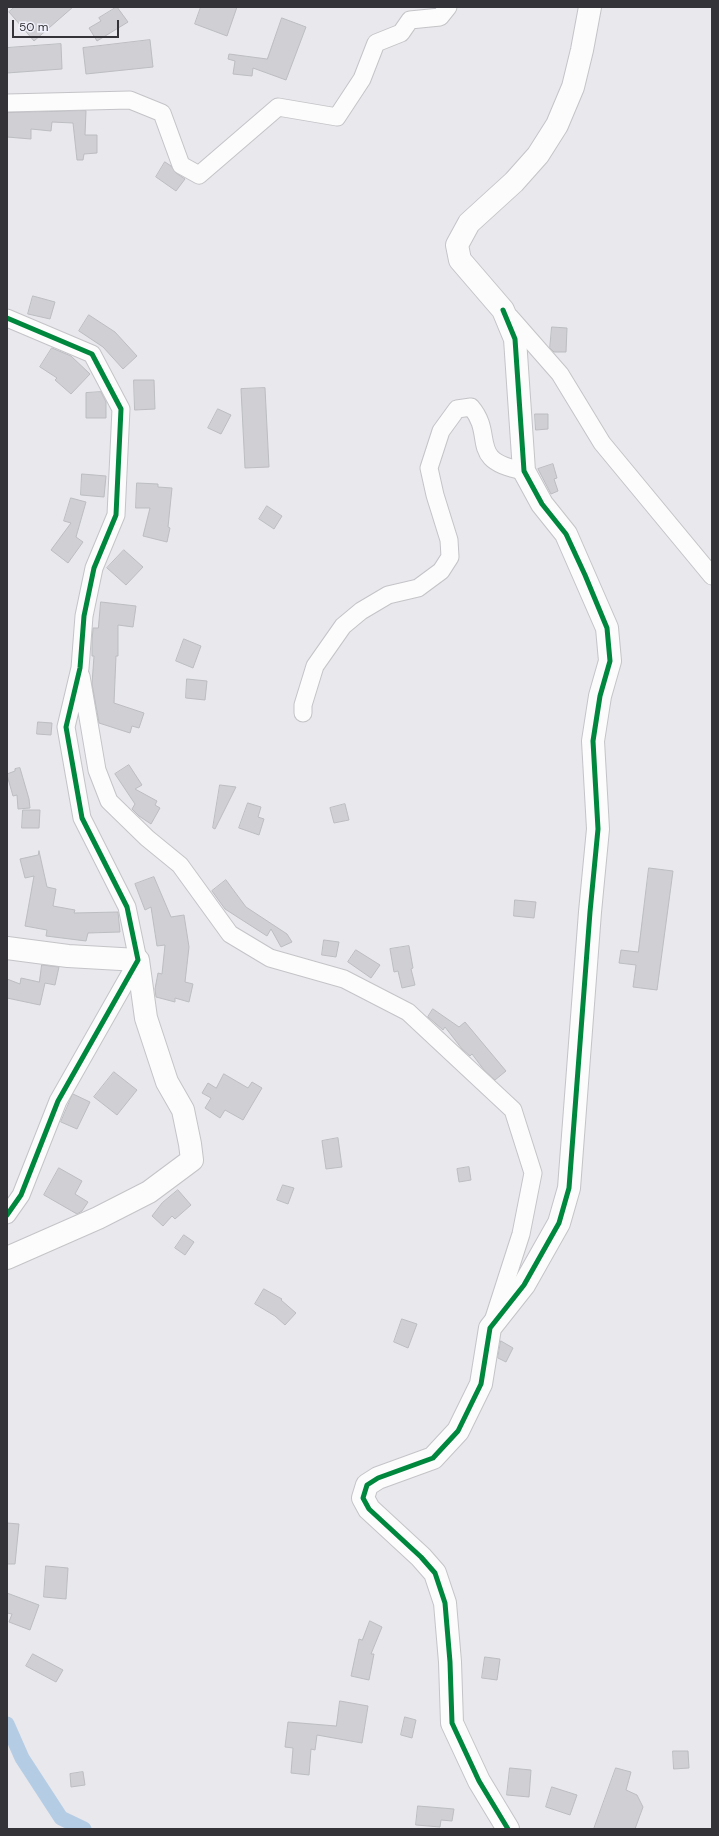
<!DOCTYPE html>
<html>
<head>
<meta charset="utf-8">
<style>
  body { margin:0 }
  #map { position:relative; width:719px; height:1836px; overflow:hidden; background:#e8e8ed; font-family:"DM Sans",sans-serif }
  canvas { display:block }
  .frame { position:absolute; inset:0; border:8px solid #343438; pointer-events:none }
  .scale { position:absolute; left:12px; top:20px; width:107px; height:18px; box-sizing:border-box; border:2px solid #343438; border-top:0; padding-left:5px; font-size:12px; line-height:14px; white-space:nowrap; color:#343438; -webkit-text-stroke:3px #f2f2fd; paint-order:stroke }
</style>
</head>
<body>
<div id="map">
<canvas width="719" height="1836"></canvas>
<div class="frame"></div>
<div class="scale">50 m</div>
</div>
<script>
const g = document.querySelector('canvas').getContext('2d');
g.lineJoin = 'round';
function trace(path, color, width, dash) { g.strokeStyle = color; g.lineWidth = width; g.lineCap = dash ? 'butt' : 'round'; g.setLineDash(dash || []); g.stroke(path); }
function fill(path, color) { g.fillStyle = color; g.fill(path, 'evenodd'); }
const canal = new Path2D(`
  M7,1724L22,1758L61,1818L84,1829`);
const building = new Path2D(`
  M15,7H73L34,41L9,12Z
  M117,7L128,22L97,41L89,28L101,21L99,18Z
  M201,7H237L227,36L195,24Z
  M282,18L306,27L286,80L253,68L252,76L233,74L235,61L228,59L229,54L267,59Z
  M150,40L153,67L86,74L83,48Z
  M61,44L62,69L7,73V48Z
  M86,111L85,135H97V153L84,154L83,160H77L73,123L52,122L51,131L31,129V139L7,137V113Z
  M165,162L171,166L176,173L185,179L176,191L156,177Z
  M33,296L55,302L50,319L28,314Z
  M89,315L115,332L137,356L123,369L103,347L79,331Z
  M552,327L567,328L566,352H554L550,348Z
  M52,348L71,356L90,374L71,394L55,380L57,378L40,367Z
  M134,380H154L155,409L135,410Z
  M265,388L269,467L245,468L241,389Z
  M101,392L106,402V418H86V393Z
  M218,409L231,415L221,434L208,428Z
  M535,414H548V429L536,430Z
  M553,464L557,478L554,479L558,491L551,494L538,469Z
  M82,474L106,476L104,497L81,495Z
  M137,483L158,484V487L172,488L168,527L170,528L167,542L143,536L150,508H136Z
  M71,498L86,502L76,537L83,542L68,563L51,550L71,523L64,521Z
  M267,506L282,516L274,529L259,519Z
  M124,550L143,567L126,585L107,568Z
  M101,602L136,606L133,627L118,625V656H116L114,703L144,713L139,728L132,726L130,733L99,723L92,684L94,656H92V641L93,628H98Z
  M184,639L201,646L193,668L176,661Z
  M187,679L207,681L205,700L186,698Z
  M38,722L52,723L51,735L37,734Z
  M129,765L142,785L135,789L157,801L155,805L160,808L151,824L139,816L132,809L135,804L115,774Z
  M20,768L29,799L30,808L18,809L17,795L13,796L7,775V774L15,771V769Z
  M220,785L236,787L215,829L213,828Z
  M248,803L261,807L258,817L264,819L259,835L239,828Z
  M345,804L349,820L334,823L330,808Z
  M23,810H40L39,828H22Z
  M39,851L47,887L56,889L53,906L75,910L74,913L118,912L120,932L88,933L86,941L46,936L47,930L25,926L34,876L25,878L20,859L38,855Z
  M649,868L673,871L657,990L633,987L636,965L619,963L621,950L638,952Z
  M154,877L171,917L184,915L189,947L185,982L193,984L189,1002L175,998V1002L156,997L155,989L158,973L162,974L165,945L157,946L151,907L145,910L135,884Z
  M226,880L246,907L287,934L292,942L281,947L271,929L267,936L225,909L212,891Z
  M515,900L536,902L534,918L514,916Z
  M324,940L339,942L336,957L322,955Z
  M409,946L413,968L411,969L415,985L402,988L398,971L394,972L390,949Z
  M356,950L380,965L371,978L348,962Z
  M42,965L59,967L55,985L45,983L40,1005L7,998V979L20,984L21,978L39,982Z
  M433,1009L459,1027L465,1022L506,1071L495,1080L484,1070L472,1054L470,1056L462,1049L445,1027L443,1030L428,1017Z
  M114,1072L137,1090L117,1115L94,1097Z
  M224,1074L248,1088L252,1082L262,1088L243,1120L225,1110L220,1118L205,1108L211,1098L202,1093L208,1083L216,1088Z
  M73,1094L90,1102L77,1129L61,1122Z
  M338,1138L342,1167L326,1169L322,1141Z
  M469,1167L471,1180L459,1182L457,1169Z
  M59,1168L82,1181L75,1194L88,1202L82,1211L77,1214L44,1195Z
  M283,1185L294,1188L288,1204L277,1200Z
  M178,1190L191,1205L175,1219L172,1216L163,1226L152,1216L162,1203Z
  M184,1235L194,1242L185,1255L175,1248Z
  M264,1289L282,1299L281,1300L296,1313L285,1325L275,1316L255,1304Z
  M402,1319L417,1324L408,1348L394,1342Z
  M501,1341L513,1348L506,1362L498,1358Z
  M7,1523L19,1524L15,1564H7Z
  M46,1566L68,1568L66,1599L44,1597Z
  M7,1593L39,1605L30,1630L9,1622L12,1614L7,1613Z
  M370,1621L382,1627L371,1654H374L369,1680L351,1676L359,1639L362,1640Z
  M33,1654L63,1670L56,1682L26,1666Z
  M485,1657L500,1659L497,1680L482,1678Z
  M340,1701L368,1706L362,1743L317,1735L315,1750L311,1749L309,1775L291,1773L293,1748L285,1747L288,1722L336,1726Z
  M405,1717L416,1720L412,1738L401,1735Z
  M673,1751H688L689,1768L674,1769Z
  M510,1768L531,1770L529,1797L507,1795Z
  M616,1768L631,1772L626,1790L637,1795L643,1807L635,1829H594Z
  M83,1772L85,1785L71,1787L70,1774Z
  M552,1787L577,1795L570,1815L546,1807Z
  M418,1806L454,1809L452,1821L441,1820L440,1827L416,1825Z`);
const minor = new Path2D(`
  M7,103L130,100L162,113L181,165L199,175L278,107L337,117L362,79L376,43L401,33L410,20L440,17L448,7
  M510,317L560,374L602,443L712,576
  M7,318L92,354L121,409L116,515L94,568L84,616L80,668L66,727L82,818L127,907L138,960L58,1101L21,1195L7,1215
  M81,676L97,770L109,801L147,838L180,865L230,934L270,958L344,979L408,1012L513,1110L533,1173L521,1234L494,1318
  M303,713V705L315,666L343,626L361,611L388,595L418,588L441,571L450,557L449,540L435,495L429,468L441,431L457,409L471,407C496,436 466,461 524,471`);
const tertiary = new Path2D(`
  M7,948L68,956L138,960L146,1018L167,1082L183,1110L190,1144L192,1160L149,1192L98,1218L7,1258
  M508,1829L479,1781L452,1723L450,1662L445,1603L435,1573L421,1557L369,1509L363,1498L367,1485L378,1478L433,1458L458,1431L481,1384L490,1328L524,1285L559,1223L569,1188L590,912L598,829L593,741L600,696L610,661L607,628L566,534L542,504L524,471L515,339L503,310L460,260L457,245L469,223L514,182L538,155L557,125L573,87L582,50L590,7`);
const cycleway = new Path2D(`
  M503,310L515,339L524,471L542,504L566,534L585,575L607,628L610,661L600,696L593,741L598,829L590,912L569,1188L559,1223L524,1285L490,1328L481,1384L458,1431L433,1458L378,1478L367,1485L363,1498L369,1509L421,1557L435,1573L445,1603L450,1662L452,1723L479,1781L508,1829
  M7,318L92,354L121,409L116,515L94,568L84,616L80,668L66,727L82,818L127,907L138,960L58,1101L21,1195L7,1215`);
trace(canal, '#b5cde4', 15);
fill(building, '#cfcfd4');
trace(building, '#bcbdc0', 1);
trace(minor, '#c4c4c8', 19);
trace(tertiary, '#c4c4c8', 24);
trace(minor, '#fcfcfc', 17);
trace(tertiary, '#fcfcfc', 22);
trace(cycleway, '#00873e', 5);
</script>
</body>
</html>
